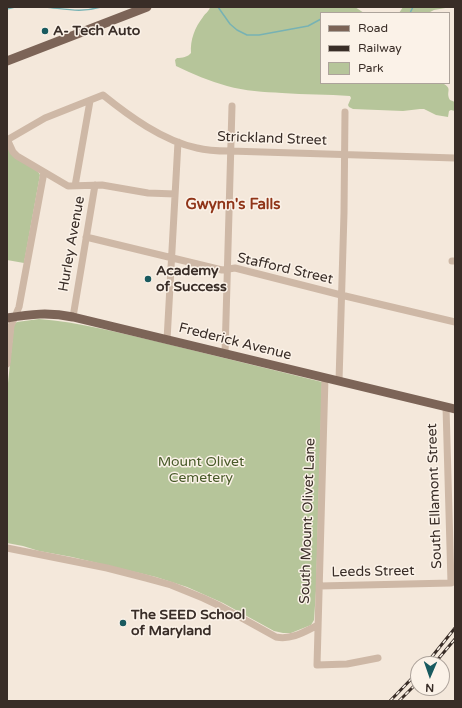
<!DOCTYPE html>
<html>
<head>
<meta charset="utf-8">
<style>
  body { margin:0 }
  #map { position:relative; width:462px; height:708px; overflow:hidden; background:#f4e8db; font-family:"Varela Round",sans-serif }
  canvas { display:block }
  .frame { position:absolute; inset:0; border:8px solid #392d27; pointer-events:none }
  .legend { position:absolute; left:320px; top:12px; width:130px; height:72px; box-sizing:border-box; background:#fbf2e8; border:1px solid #ada39b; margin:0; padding:5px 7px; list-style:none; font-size:12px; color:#392d27 }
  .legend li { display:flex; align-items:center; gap:8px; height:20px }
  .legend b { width:20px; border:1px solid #ada39b }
  .north { position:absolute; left:410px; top:656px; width:40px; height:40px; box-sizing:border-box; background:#fbf2e8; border:1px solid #ada39b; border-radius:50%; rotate:182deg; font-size:11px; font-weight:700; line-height:16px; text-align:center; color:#392d27 }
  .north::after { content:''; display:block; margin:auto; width:14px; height:18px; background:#195a5f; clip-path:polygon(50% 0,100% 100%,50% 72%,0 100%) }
</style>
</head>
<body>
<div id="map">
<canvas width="462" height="708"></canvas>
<div class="frame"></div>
<ul class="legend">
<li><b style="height:5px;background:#7c6457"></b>Road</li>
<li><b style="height:5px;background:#392d27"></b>Railway</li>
<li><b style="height:11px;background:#b6c59a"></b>Park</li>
</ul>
<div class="north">N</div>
</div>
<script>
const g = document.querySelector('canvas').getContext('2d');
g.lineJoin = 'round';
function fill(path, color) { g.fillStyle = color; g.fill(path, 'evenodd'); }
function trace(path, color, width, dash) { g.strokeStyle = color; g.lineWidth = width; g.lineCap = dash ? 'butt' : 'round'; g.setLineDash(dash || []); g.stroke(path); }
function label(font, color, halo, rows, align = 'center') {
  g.font = font + ' "Varela Round",sans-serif'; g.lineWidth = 3; g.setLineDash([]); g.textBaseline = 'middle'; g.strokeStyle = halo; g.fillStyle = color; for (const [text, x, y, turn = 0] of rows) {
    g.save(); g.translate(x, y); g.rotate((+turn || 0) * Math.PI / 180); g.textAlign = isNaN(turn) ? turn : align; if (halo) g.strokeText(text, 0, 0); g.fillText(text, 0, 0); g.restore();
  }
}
const green = new Path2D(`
  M210,7H355L364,13H321V83H442C454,89 445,91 450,100L455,102V111L451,110L449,111L448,117L436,115L424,109H420L403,111L353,109L349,107L348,105L351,98L350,96C328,94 305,95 282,93C264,92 245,91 227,86C210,81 192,74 176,66L175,60L177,58C182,58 188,57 191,53C190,40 195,27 203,17C205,13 209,12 210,7Z
  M403,7H451L434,10L428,13H399Z
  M7,146L39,173L40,175L24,263L7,260Z
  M39,319C79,322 119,333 159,342C213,355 268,369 322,382L316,591L314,620L311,625L291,633H283L274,631L223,603L187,587L156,577L72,557L39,551L23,546L7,543V393L14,324L17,322Z`);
const stream = new Path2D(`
  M45,7C66,9 81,13 101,7
  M218,7L230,24L237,30L247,35H259L308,26L321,19
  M7,9L15,7
  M410,13L413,7`);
const minor = new Path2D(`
  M7,139L13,152L17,156L68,186L102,185L148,193L175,194
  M7,140L45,118L103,95C129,116 163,141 197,148C208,151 219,151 230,151L455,158
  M75,186L90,101
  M86,237L222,270L235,268L341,295L455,322
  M452,261H455
  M73,317L95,185
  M167,340L178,142
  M225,354L232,106
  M7,364L11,326L19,307L44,172
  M325,378L317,665L347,664L378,658
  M339,381L344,213L345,112
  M7,548L107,568L146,578L171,585L203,598L220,606L276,637C292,640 304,632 318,625
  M319,586L451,583L446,407`);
const major = new Path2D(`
  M7,61L147,7
  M7,318C31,314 49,312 73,317L455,409`);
const rail = new Path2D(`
  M426,664L455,628
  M434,664L455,639
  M390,701L418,672
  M399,701L418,682`);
const markers = [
  [45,31,4,"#195a5f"],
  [148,279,4,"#195a5f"],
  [123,623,4,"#195a5f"]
];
const poiNames = [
  ["A- Tech Auto",53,31],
  ["Academy",156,271],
  ["of Success",156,287],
  ["The SEED School",131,615],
  ["of Maryland",131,631]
];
const streetNames = [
  ["Strickland Street",272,139,2],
  ["Hurley Avenue",72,244,-80],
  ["Stafford Street",285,269,13],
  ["Frederick Avenue",235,342,14],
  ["South Ellamont Street",435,496,-92],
  ["South Mount Olivet Lane",308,521,-88],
  ["Leeds Street",373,572,-1]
];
const parkNames = [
  ["Mount Olivet",201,462],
  ["Cemetery",201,478]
];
const neighbourhoodNames = [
  ["Gwynn's Falls",233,205]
];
fill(green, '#b6c59a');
trace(stream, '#77b2b4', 1.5);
trace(minor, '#ceb8a6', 7);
trace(major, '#7c6457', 9);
trace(rail, '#392d27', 3);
trace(rail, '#fbf2e8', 1.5, [4.5]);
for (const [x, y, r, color] of markers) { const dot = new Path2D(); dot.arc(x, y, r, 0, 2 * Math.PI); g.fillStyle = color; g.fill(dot); trace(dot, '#fbf2e8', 1.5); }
label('bold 14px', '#392d27', '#fbf2e8', poiNames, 'left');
label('14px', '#392d27', '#fbf2e8', streetNames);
label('14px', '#485a29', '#fbf2e8', parkNames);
label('bold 15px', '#903519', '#fbf2e8', neighbourhoodNames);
</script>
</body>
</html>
